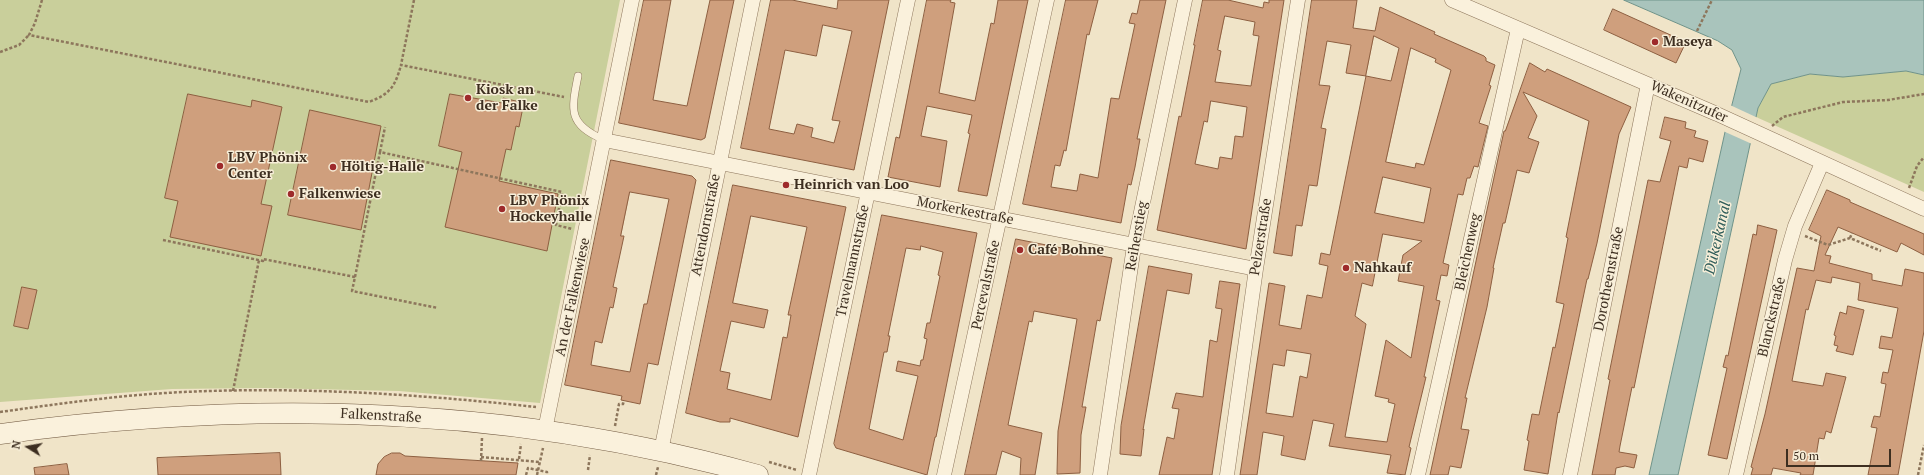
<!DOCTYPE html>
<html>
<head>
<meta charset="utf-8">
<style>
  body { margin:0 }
  #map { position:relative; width:1924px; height:475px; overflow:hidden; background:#f0e4c8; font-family:"PT Serif",serif }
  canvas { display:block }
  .north { position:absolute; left:8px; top:427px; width:40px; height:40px; -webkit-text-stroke:3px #f7eed8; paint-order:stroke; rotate:281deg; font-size:11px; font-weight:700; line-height:16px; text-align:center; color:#3d2e20 }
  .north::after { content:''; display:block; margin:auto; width:14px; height:18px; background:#3d2e20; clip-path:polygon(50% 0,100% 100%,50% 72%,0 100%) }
  .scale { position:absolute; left:1786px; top:449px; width:105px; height:18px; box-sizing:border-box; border:2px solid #3d2e20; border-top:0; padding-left:5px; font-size:12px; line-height:14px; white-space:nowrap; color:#3d2e20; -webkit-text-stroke:3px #f7eed8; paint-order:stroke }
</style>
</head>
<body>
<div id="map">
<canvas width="1924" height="475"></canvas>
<div class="north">N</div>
<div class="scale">50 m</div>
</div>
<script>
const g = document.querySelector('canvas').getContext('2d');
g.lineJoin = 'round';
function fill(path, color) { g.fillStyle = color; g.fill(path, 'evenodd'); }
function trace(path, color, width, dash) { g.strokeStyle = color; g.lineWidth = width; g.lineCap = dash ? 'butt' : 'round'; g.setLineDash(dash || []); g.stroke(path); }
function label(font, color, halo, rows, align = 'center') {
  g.font = font + ' "PT Serif",serif'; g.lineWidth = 3; g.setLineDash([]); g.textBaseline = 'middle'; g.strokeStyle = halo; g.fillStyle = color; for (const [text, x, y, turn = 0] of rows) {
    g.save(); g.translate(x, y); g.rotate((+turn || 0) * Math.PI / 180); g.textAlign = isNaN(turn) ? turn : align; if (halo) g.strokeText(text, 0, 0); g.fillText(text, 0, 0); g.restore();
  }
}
const green = new Path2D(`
  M0,0H620L540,403L399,391L264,388L172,389L0,402Z
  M1906,71L1924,75V192L1756,117L1758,108L1771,84L1810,74L1843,77Z`);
const water = new Path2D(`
  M1624,0H1924V75L1906,71L1843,77L1810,74L1771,84L1758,108L1678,475H1649L1725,132L1741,69L1732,50L1718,41Z`);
const pier = new Path2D(`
  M1730,105L1758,118L1752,144L1723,131Z`);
const building = new Path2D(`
  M644,0H671L653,100L687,106L710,0H734L705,138L701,140L619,123Z
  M771,0H792L837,9L838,0H889L854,170L741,148ZM823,25L852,31L832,120L840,121L834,143L811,137L813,128L797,124L794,134L769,129L785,50L816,56Z
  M927,0H951L950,2L955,3L939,93L975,101L991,23L994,24L998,0H1028L987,196L958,191L970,134L968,133L972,115L927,106L921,136L947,141L940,187L888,177L896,137L899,138Z
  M1066,0H1098L1089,35L1087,34L1066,151L1064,150L1060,166L1055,165L1051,187L1077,191L1080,174L1098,178L1111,98L1119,99L1135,24L1129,23L1132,13L1137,14L1140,0H1166L1137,139H1140L1135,167L1131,185L1128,184L1121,223L1023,204Z
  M1203,0H1228L1263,8L1264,2L1269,3V0H1284L1246,249L1157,230L1179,116L1181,117L1195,45H1194ZM1225,16L1255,22L1253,35L1259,36L1251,86L1215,82L1221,51L1218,50ZM1211,101L1247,107L1243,137L1235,136L1232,159L1220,157L1218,169L1195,164L1204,121L1207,122Z
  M1312,0H1357L1353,28L1375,31L1380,7L1435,32L1434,34L1484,56L1486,58V61L1495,65L1489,85L1491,86L1479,123L1488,126L1478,167L1474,166L1470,178H1467L1463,195L1458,194L1443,263L1449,265L1447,276L1441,275L1436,300L1440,301L1424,377H1426L1409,447L1411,448L1405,475L1387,473L1391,455L1329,446L1334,424L1313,420L1305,460L1281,455L1284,436L1263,432L1257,475H1240L1269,283L1285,286L1279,325L1301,329L1307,295L1322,298L1328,266L1319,264L1321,253L1330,255L1366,76L1346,73L1351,45L1327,41L1319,85L1330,86L1321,128L1326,129L1317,186L1309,185L1302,226L1296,225L1292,256L1274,253ZM1374,36L1399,48L1391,81L1366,76ZM1411,48L1436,59L1435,62L1451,70L1424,165L1416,163L1415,168L1386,162ZM1383,177L1431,188L1424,223L1375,213ZM1383,234L1422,241L1403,255L1398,281L1424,286L1411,358L1386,340L1375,396L1389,399L1388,402L1395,404L1387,442L1345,437L1366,324L1355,316L1362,283L1372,286ZM1287,350L1311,354L1307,378L1300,376L1293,417L1266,413L1273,364L1284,366Z
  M1613,9L1686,42L1676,63L1604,30Z
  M1530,63L1545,72L1547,69L1631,107L1619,134L1597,243L1588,279H1587L1559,413L1558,412L1548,474L1524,470L1529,441L1527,440L1532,414L1539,415L1553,347L1555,348L1564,304L1556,302L1568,238L1566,237L1589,121L1523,92L1537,116L1528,138L1539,142L1529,173L1517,170L1505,223H1503L1493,268H1494L1487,307L1465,398H1467L1461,429L1469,430L1461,468L1450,466L1448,475H1430L1504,131H1505Z
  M188,94L251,107L252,100L282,107L261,204L272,206L261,256L170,237L178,201L165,198Z
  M450,94L502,103L503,98L520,102L523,107L519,127L516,126L511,150L506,149L499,181L558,194L547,251L445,227L462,152L439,146Z
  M310,110L381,126L361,230L288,215Z
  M1665,117L1686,122L1685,128L1696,131L1694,137L1708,141L1703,162L1689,158L1687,168L1679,166L1634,388L1632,387L1620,446L1619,452L1637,455L1634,468L1625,466L1616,468L1615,475H1592L1610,380L1608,379L1648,180L1660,182L1671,141L1660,138Z
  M611,160L692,176L696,180L658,365L648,363L640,404L621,400L622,396L565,385ZM630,192L669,199L647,304H644L630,372L591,365L595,341L602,343L610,307L613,308L617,288L613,287L624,236H621Z
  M733,185L846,207L798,437L730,418V422H720L686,413ZM751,216L807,227L788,315H791L787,338L783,337L771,400L727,389L730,373L720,371L731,321L764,328L768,310L733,303Z
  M1827,190L1850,200V202L1924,234V255L1901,243L1897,252L1838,227L1825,255L1831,256L1829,263L1872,274V280L1902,286L1905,269L1924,273V331L1898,475H1868L1877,428L1871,427L1874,416L1880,417L1886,384L1881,383L1883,372L1888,373L1893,350L1879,348L1881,336L1892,338L1898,308L1858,300L1860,283L1832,277L1831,283L1816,280L1808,310L1806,309L1792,381L1823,386L1826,373L1846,377L1831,433L1826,431L1824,439L1819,438L1813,475H1800L1801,473L1773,468L1771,475H1751L1753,468L1751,467L1765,414L1797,268L1814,271L1821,236L1809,230Z
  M882,215L977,233L936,437H935L927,475L836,448L834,444ZM921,246L943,252L938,275L940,276L930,323H927L924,338L927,339L923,360H921L920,366L898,361L896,371L918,376L903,440L869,429L884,352H887L890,336H888L906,248L920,250Z
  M1758,225L1777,230L1727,459L1708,455L1727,368L1723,367L1726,355L1728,356L1753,234L1756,235Z
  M1016,239L1112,258L1100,321L1097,320L1082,407H1086L1081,435L1080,473L1057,474L1058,431L1077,319L1034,311L1032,322L1029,321L1008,425L1042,433L1035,475H1020L1021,458L1002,451L996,475H965Z
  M1149,266L1192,274L1189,294L1167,290L1143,430L1144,429L1141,456L1120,454L1121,426Z
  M1220,281L1240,284L1212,475H1159L1167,437L1174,439L1179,409L1172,408L1176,393L1203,397L1210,340L1217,342L1222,309L1216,308Z
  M22,287L37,290L28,329L14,326Z
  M1848,306L1864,310L1853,355L1836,351L1838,346L1834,345L1836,336L1834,335L1840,312L1846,314Z
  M280,453L281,475H158L157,458Z
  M392,453H400L405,456L518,463L516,475H376L378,464L384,457Z
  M67,464L69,475H35L34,468Z`);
const path = new Path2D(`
  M42,0L35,23L29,35L369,102C390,94 395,87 401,65
  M414,0L401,65L564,97
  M1697,31L1712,0
  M0,52L19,45L29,35
  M1772,126L1783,117L1843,102L1888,100L1924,94
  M380,152L385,127
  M1909,188L1917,166L1924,157
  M1805,236L1828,245L1850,238L1881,251
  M1850,238L1852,233
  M163,240L263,261V259L355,277L352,291L438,308
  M355,277L380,152L562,192L556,225L572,229
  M233,391L259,260
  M0,412C50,405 100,398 150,394C278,385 408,393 536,407
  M615,426L619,404H623L624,401
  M481,457L540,462
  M519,459L521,444
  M481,461L482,438
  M769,462L797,470
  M588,470L590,455
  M526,475L528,468L547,472V475
  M537,475L543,448
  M656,475L658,467
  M1918,475L1924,445`);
const service = new Path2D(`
  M578,76C571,111 568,124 604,140`);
const minor = new Path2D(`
  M1452,0L1717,114L1924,209
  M604,140L1256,269
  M545,430L632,0
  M661,451L753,0
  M809,475L908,0
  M944,475L1047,0
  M1100,475L1134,246L1185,0
  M1227,475L1256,269L1298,0
  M1418,475L1518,29
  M1570,475L1648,84
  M1736,475L1785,260L1795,226L1822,163`);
const secondary = new Path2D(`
  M0,434C253,399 512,406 758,475`);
const markers = [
  [1655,42,4,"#9e2a2b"],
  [468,98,4,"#9e2a2b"],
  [220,166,4,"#9e2a2b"],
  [333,167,4,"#9e2a2b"],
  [786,185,4,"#9e2a2b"],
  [291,194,4,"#9e2a2b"],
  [502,209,4,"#9e2a2b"],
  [1020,250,4,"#9e2a2b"],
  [1346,268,4,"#9e2a2b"]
];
const poiNames = [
  ["Maseya",1663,42],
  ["Kiosk an",476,90],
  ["der Falke",476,106],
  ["LBV Phönix",228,158],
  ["Center",228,174],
  ["Höltig-Halle",341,167],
  ["Heinrich van Loo",794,185],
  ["Falkenwiese",299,194],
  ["LBV Phönix",510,201],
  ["Hockeyhalle",510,217],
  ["Café Bohne",1028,250],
  ["Nahkauf",1354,268]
];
const streetNames = [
  ["Wakenitzufer",1689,102,24],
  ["Morkerkestraße",965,211,11],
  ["Attendornstraße",706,225,-79],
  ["Reiherstieg",1137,236,-80],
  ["Pelzerstraße",1261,237,-81],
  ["Bleichenweg",1468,252,-78],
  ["Travelmannstraße",853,261,-78],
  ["Dorotheenstraße",1609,279,-79],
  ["Percevalstraße",986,285,-78],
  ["An der Falkenwiese",573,297,-78],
  ["Blanckstraße",1772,317,-77],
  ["Falkenstraße",381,416,3]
];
const waterNames = [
  ["Dükerkanal",1718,238,-77]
];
fill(green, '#c9cf9b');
fill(water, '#a9c4bc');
trace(water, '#6f938a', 1);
fill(pier, '#f0e4c8');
fill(building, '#cf9f7d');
trace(building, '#8d5f41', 1);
trace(service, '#8d765c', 8);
trace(minor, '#8d765c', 15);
trace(secondary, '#6f573f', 21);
trace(path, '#8d765c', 2.5, [3, 2]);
trace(service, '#faf1dc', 7);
trace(minor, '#faf1dc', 14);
trace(secondary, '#faf1dc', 20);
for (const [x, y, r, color] of markers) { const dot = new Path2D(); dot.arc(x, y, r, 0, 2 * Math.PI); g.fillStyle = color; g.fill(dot); trace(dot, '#f7eed8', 1.5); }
label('bold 14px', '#3d2e20', '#f7eed8', poiNames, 'left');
label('14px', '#3d2e20', '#f7eed8', streetNames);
label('italic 15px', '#2f5d5a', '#f7eed8', waterNames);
</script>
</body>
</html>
